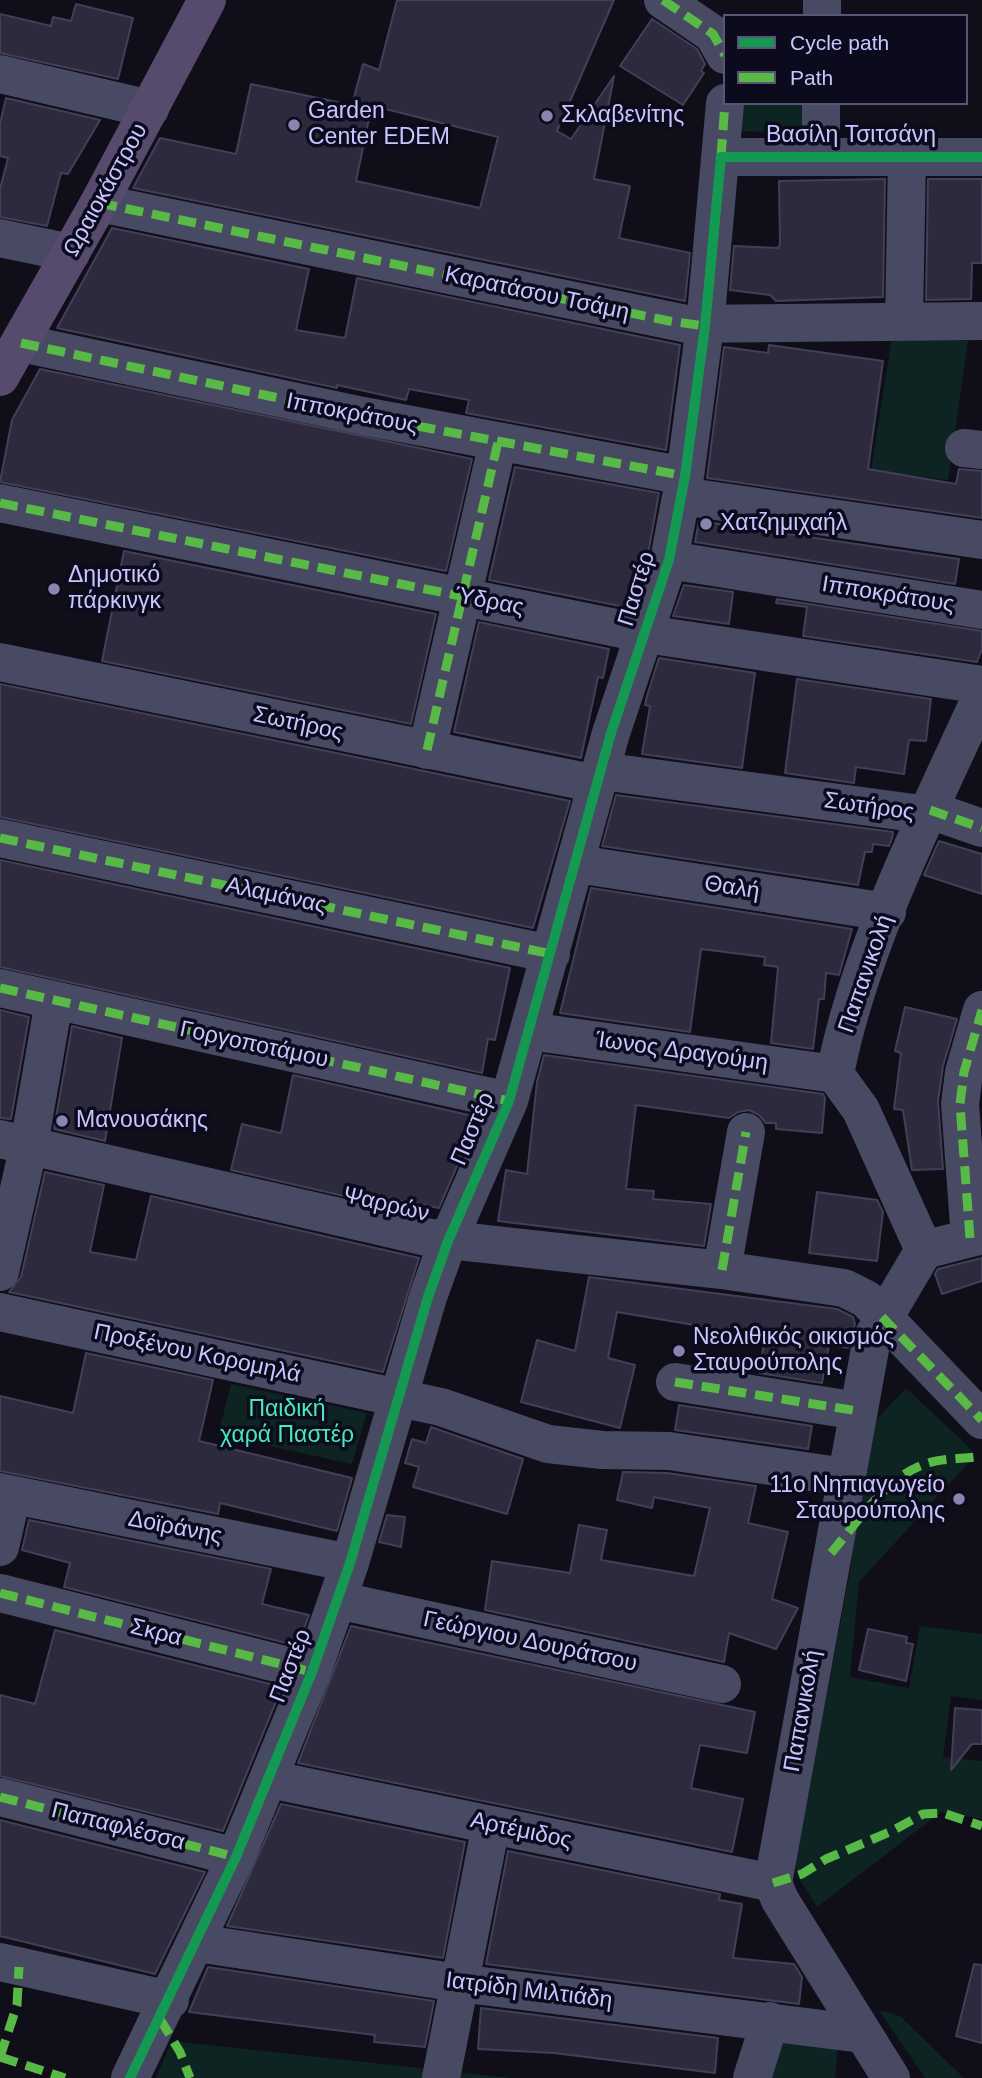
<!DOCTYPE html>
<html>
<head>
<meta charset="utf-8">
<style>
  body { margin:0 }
  #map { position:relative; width:982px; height:2078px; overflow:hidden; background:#100e19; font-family:Arial,sans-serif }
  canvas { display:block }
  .legend { position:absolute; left:723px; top:14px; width:245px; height:91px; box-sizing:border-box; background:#0c0a1d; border:2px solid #585577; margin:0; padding:9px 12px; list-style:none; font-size:21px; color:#c9c6ff }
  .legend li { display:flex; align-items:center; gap:14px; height:35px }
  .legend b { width:35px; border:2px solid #585577 }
</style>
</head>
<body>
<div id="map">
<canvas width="982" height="2078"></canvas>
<ul class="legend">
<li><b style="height:9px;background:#139951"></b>Cycle path</li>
<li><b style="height:9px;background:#58b947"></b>Path</li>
</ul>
</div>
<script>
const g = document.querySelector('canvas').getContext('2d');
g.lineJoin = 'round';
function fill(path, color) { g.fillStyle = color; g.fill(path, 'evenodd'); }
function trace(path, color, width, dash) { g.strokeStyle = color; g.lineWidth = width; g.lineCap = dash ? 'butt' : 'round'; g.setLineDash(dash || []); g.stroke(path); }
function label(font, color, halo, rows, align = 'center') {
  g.font = font + ' Arial,sans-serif'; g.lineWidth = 7; g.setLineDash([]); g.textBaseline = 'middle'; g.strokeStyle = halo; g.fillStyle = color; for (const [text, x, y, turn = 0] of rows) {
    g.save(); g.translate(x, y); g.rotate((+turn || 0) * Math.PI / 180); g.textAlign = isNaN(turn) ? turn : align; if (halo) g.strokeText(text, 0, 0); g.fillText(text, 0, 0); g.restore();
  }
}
const green = new Path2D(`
  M740,103H816V133L739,131Z
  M892,337L968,341L948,480L871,470Z
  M231,1384L367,1413L352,1464L218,1435Z
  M906,1388L970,1448L974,1457L859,1582L850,1677L909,1688L920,1626L982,1634V1700L951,1696L943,1757L982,1761V1819L941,1812L817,1907L796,1874V1858L851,1566L855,1516L876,1420Z
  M879,2010L900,2016L964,2078H925Z
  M766,2040L838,2041L835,2078H759Z
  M172,2041L511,2078H156Z`);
const building = new Path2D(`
  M397,0H614L557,131L571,139L614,76L594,179L630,186L619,238L690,253L685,301L133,188L160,138L236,154L251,84L371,109L356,181L480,208L498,137L353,101L363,64L379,70Z
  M76,4L133,18L118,79L0,53V14L51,26L53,17L71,21Z
  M652,19L697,49L705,64L701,71L704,73L683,105L620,66Z
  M6,98L100,120L68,174L61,173L47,226L0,217V189L8,158L0,156V124Z
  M885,179L883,297L776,301L770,295L730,290L734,246L778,248L780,244L779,181Z
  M928,179H982V263H972L971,299L926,300Z
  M112,228L309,269L296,330L345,338L357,278L680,345L666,450L466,413L469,400L409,389L406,400L337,385V388L57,328Z
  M769,345L883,361L868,469L956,484L959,469L982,471V518L707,478L724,347L768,353Z
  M40,369L472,459L446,571L0,482L12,420Z
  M515,467L659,493L648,554L630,608L489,580Z
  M699,521L959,559L955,584L695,542Z
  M124,551L436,614L411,724L102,661Z
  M684,585L733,592L729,624L673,616Z
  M777,599L982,631V649L977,662L803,636L807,607L776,603Z
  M479,622L609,649L603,678L598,677L581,758L454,732Z
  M659,658L755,673L742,768L642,754L650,706L645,705L647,696Z
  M797,679L931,699L926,741L909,740L904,774L856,767L854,783L785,773Z
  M0,684L570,801L533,928L0,817Z
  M616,795L893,832L892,838L889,846L873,844L872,852H865L858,885L602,846Z
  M939,841L982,854V894L924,875Z
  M0,860L510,968L495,1040L488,1039L482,1073L0,967Z
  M591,888L852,929L839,975L826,973L824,999H819L813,1049L771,1043L778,967L764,965L765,957L701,949L690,1032L560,1013Z
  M905,1007L957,1019L943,1066L938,1101L943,1169L912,1170L903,1110L894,1109L901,1053L895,1051Z
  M0,1010L29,1017L11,1119L0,1118Z
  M72,1026L122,1038L105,1141L54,1129Z
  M544,1055L823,1094L825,1098L822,1133L776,1129V1123H766L759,1115L749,1110L738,1112L729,1118L636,1105L626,1189L654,1191L653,1199L711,1204L704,1246L498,1221L506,1170L527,1174L537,1082Z
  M293,1075L473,1116L469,1138L439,1208L371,1195L370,1202L231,1170L242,1124L281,1133Z
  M45,1172L104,1185L90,1252L136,1260L151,1196L419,1258L383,1372L9,1292L21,1277Z
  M817,1192L877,1200L883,1212L877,1261L809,1253Z
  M982,1258V1281L942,1294L935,1274L938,1269Z
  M589,1277L837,1309L853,1317L855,1324L848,1348L829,1345L822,1383L759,1373L765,1337L617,1312L608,1358L635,1365L620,1428L521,1402L537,1340L575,1351Z
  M86,1353L213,1380L199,1441L352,1478L337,1531L220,1503L218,1514L0,1471V1396L73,1413Z
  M679,1405L812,1426L808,1449L675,1430Z
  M431,1427L523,1459L507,1514L413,1487L419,1467L405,1463L412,1439L426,1443Z
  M623,1472L667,1473L756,1486L748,1523L788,1532L772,1599L798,1608L776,1649L729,1633L724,1662L485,1610L492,1561L570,1573L579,1525L607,1530L601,1560L694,1576L710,1508L654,1497L652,1508L617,1500Z
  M387,1515L405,1517L401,1547L379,1542Z
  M29,1520L271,1569L262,1604L309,1615L298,1646L64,1587L70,1563L22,1550Z
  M351,1626L755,1712L747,1753L700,1745L691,1788L743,1799L732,1852L298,1763Z
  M868,1629L907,1637L906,1643L913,1644L906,1681L859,1670Z
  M55,1630L282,1687L223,1831L0,1776V1695L35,1704Z
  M955,1708L982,1710V1744H972L951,1770Z
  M281,1804L465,1842L443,1958L227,1926Z
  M0,1820L205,1872L155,1974L0,1936Z
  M508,1851L720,1894L719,1900L742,1904L733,1958L794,1964L802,1977L799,2004L486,1964Z
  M974,1964L982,1965V2043L956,2036Z
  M208,1967L434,2001L425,2047L374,2042L375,2035L189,2012Z
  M481,2008L718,2038L715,2073L554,2053L478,2049Z`);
const minor = new Path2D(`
  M663,0L713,34L725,55
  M822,16V0
  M0,74L150,109
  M721,157H982
  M821,157V103
  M99,203L687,324L982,321
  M0,238L71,253
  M904,322L907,157
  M21,343L363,416L685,476
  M964,448L982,450
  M682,496L982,540
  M0,503L646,634L982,685
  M669,560L982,610
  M0,662L597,784
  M427,750L498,442
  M601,771L929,815
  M930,810L982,828
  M0,838L551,954
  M577,864L887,912
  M0,988L509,1101
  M529,1031L835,1074
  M835,1074C860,946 928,813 982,695
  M835,1074L861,1110L924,1250
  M0,1139L431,1238L722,1270L844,1288L866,1299L982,1420
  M970,1238L960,1104L964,1072L982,1010
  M722,1270L746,1132
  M0,1272L29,1145L54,1001
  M0,1312L441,1407L548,1444L602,1450L669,1451L845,1477
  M675,1382L858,1411
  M0,1492L350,1563
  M0,1547L12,1495
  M0,1593L312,1672
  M337,1600L722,1684
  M269,1779L773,1883
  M0,1797L236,1857
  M197,1943L459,1983L862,2034
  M0,1962L170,2000
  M130,2078L236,1857L312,1672L350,1563L428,1297L448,1241L509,1101L611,733L669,560L685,476L705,326L725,103
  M441,2078L491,1825
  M752,2078L770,2021
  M891,2078L780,1900L773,1883L775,1872L872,1338L924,1250L982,1235`);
const major = new Path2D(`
  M0,377L99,203L207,0`);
const quiet = new Path2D(`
  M663,0L713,34L725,55
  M721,157L725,103
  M99,203L669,321L705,326
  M21,343L363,416L685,476
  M0,503L465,597
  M427,750L498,442
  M930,810L982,828
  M0,838L551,954
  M0,988L509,1101
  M970,1238L960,1104L964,1072L982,1010
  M722,1270L746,1132
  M882,1317L982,1420
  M675,1382L858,1411
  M831,1553C859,1521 886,1476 928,1463C944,1458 965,1459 982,1456
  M0,1593L312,1672
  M0,1797L236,1857
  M773,1883L802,1874L826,1859L892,1831L923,1814L943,1813L982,1826
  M160,2019L180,2052L190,2078
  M0,2057L17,2005L19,1967
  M0,2057L65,2078`);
const cycleway = new Path2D(`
  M130,2078L236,1857L312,1672L350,1563L428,1297L448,1241L509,1101L611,733L669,560L685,476L705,326L721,157H982`);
const markers = [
  [547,116,7,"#8886ae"],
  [294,125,7,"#8886ae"],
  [706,524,7,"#8886ae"],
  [54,589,7,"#8886ae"],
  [62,1121,7,"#8886ae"],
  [679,1351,7,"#8886ae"],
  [959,1499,7,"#8886ae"]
];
const poiNames = [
  ["Garden",308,112],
  ["Center EDEM",308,138],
  ["Σκλαβενίτης",561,116],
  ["Χατζημιχαήλ",720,524],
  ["Δημοτικό",68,576],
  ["πάρκινγκ",68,602],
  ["Μανουσάκης",76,1121],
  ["Νεολιθικός οικισμός",693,1338],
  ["Σταυρούπολης",693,1364],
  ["11ο Νηπιαγωγείο",945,1486,"right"],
  ["Σταυρούπολης",945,1512,"right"]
];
const streetNames = [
  ["Βασίλη Τσιτσάνη",851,136],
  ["Ωραιοκάστρου",106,190,-61],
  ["Καρατάσου Τσάμη",537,294,12],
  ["Ιπποκράτους",352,414,11],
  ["Παστέρ",637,589,-73],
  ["Ιπποκράτους",888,595,9],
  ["Ύδρας",489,602,11],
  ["Σωτήρος",298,724,12],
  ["Σωτήρος",869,807,8],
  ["Θαλή",732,888,9],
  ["Αλαμάνας",276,896,12],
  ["Παπανικολή",866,974,-71],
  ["Γοργοποτάμου",254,1045,12],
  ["Ίωνος Δραγούμη",682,1052,8],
  ["Παστέρ",473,1129,-67],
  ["Ψαρρών",386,1205,13],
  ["Προξένου Κορομηλά",197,1354,12],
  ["Δοϊράνης",175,1528,11],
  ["Σκρα",156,1633,14],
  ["Γεώργιου Δουράτσου",530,1642,12],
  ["Παστέρ",291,1666,-69],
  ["Παπανικολή",803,1711,-80],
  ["Παπαφλέσσα",118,1827,14],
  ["Αρτέμιδος",521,1831,12],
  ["Ιατρίδη Μιλτιάδη",529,1991,7]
];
const parkNames = [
  ["Παιδική",287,1410],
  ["χαρά Παστέρ",287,1436]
];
fill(green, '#0d2423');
fill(building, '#2d2a3d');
trace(building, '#423f58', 2);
trace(minor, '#484963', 38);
trace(major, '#564b6c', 38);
trace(quiet, '#58b947', 9, [18, 9]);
trace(cycleway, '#139951', 10);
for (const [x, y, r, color] of markers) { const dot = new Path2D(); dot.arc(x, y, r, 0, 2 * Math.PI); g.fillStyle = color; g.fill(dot); trace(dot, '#0c0a1d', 2.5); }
label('23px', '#c9c6ff', '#0c0a1d', poiNames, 'left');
label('23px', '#c9c6ff', '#0c0a1d', streetNames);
label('23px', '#48e9b9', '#0c0a1d', parkNames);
</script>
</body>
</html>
